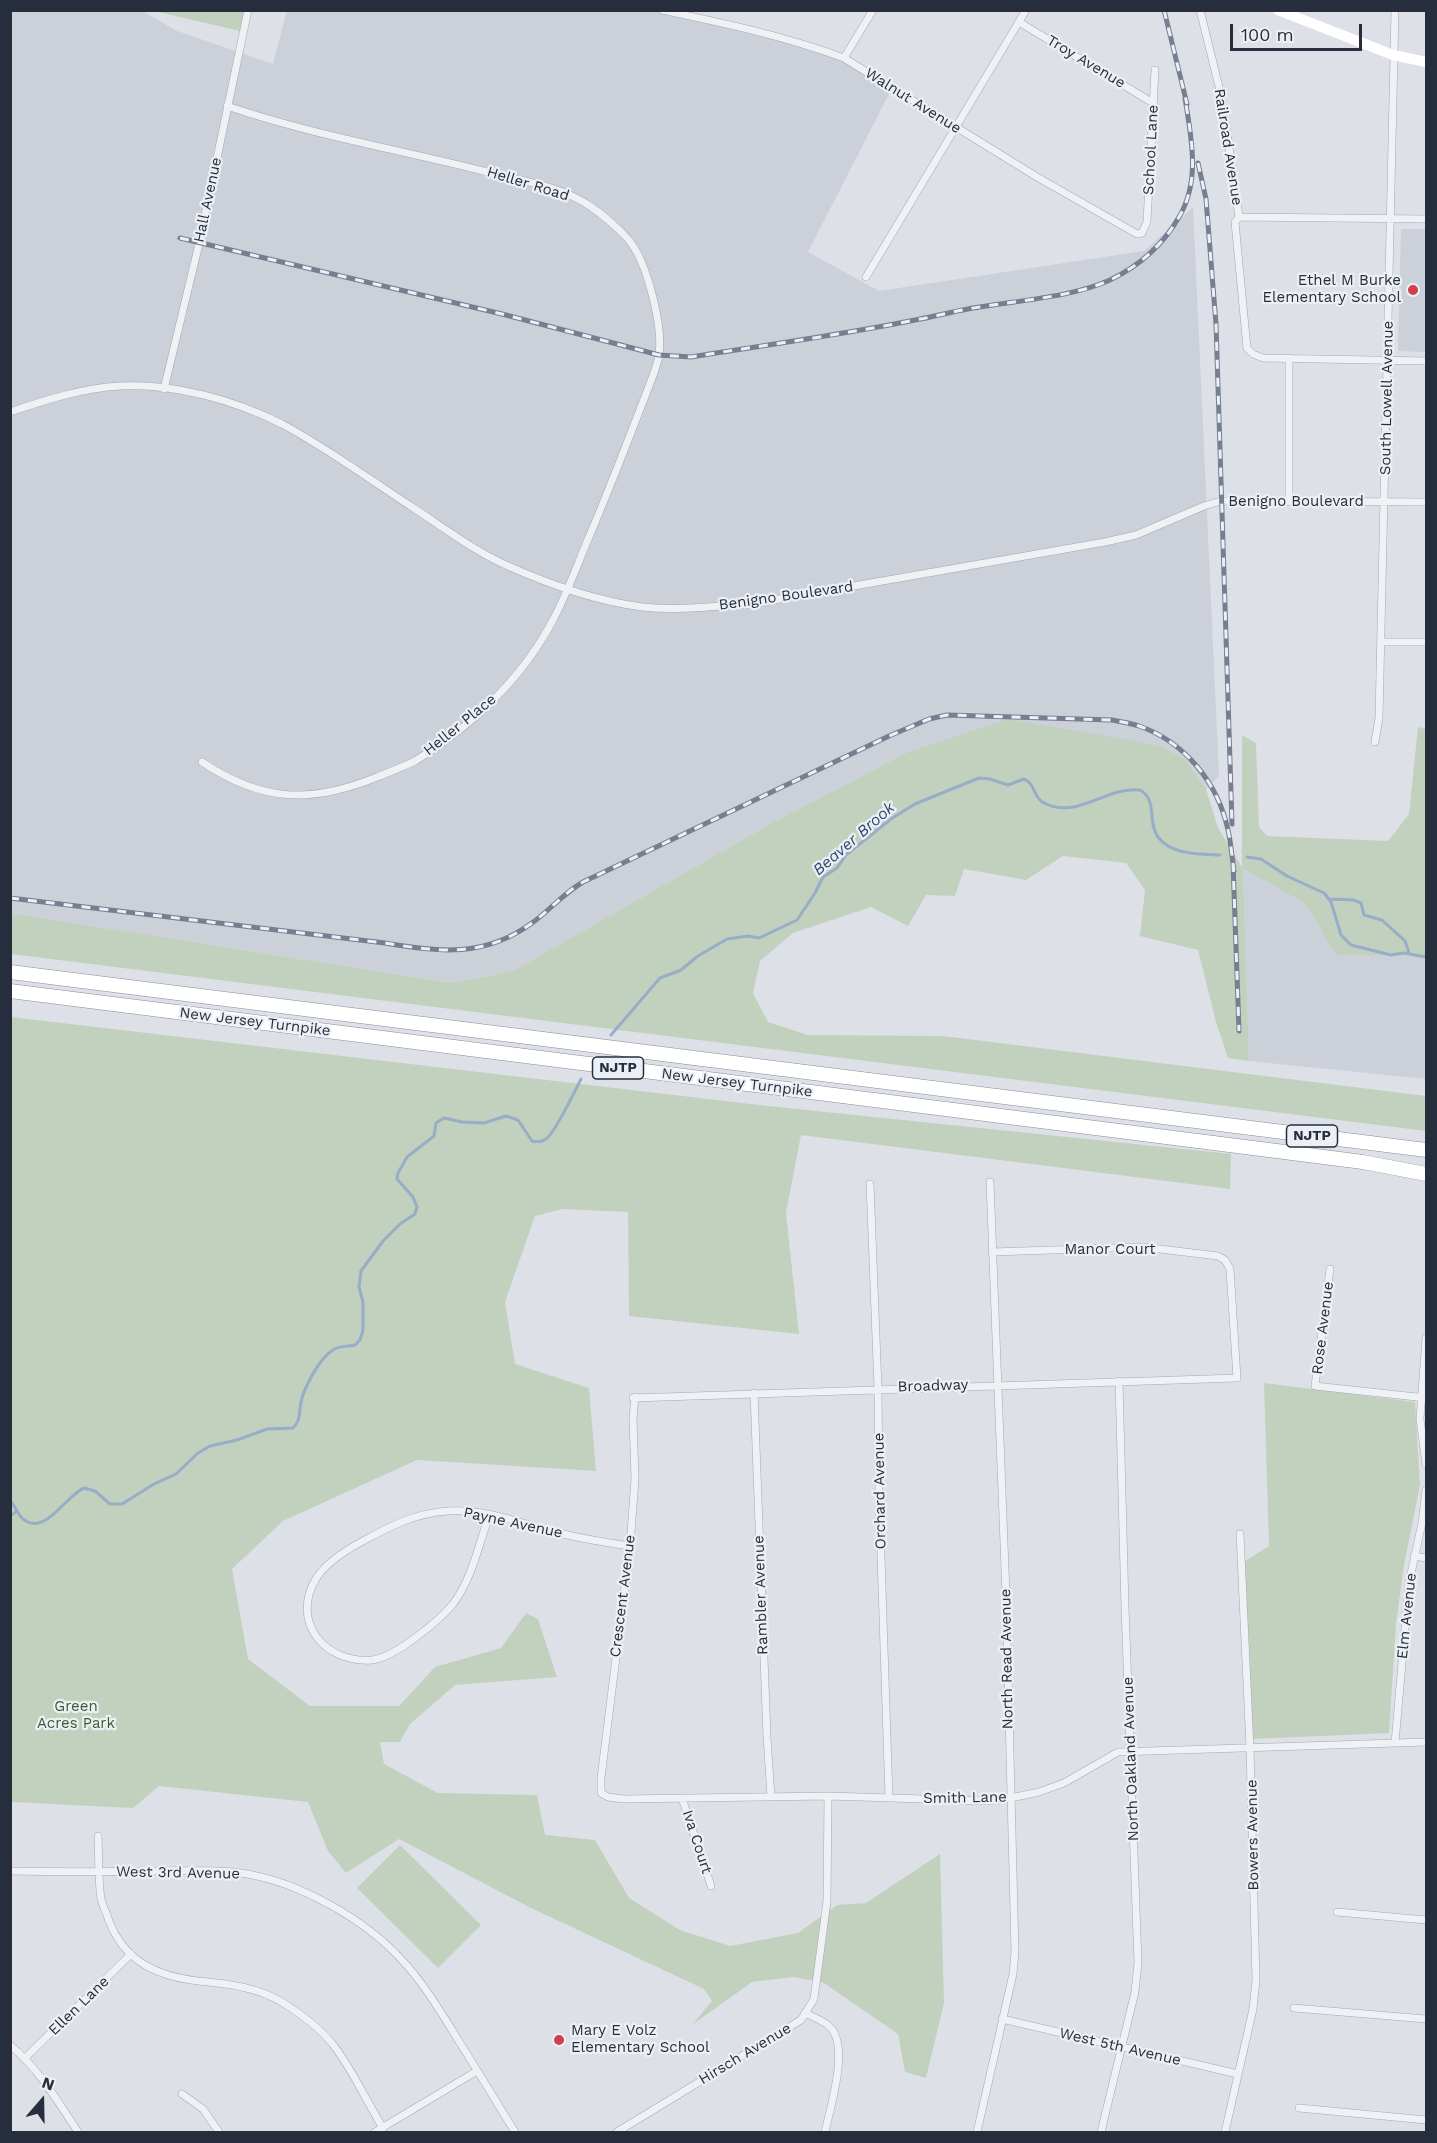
<!DOCTYPE html>
<html>
<head>
<meta charset="utf-8">
<style>
  body { margin:0 }
  #map { position:relative; width:1437px; height:2143px; overflow:hidden; background:#dde1e7; font-family:"Work Sans",sans-serif }
  canvas { display:block }
  .frame { position:absolute; inset:0; border:12px solid #262e3e; pointer-events:none }
  .north { position:absolute; left:12px; top:2071px; width:60px; height:60px; -webkit-text-stroke:4px #ecf0f5; paint-order:stroke; rotate:20deg; font-size:16px; font-weight:700; line-height:24px; text-align:center; color:#262e3e }
  .north::after { content:''; display:block; margin:auto; width:21px; height:27px; background:#262e3e; clip-path:polygon(50% 0,100% 100%,50% 72%,0 100%) }
  .scale { position:absolute; left:1230px; top:24px; width:132px; height:27px; box-sizing:border-box; border:3px solid #262e3e; border-top:0; padding-left:8px; font-size:18px; line-height:21px; white-space:nowrap; color:#262e3e; -webkit-text-stroke:4px #ecf0f5; paint-order:stroke }
</style>
</head>
<body>
<div id="map">
<canvas width="1437" height="2143"></canvas>
<div class="frame"></div>
<div class="north">N</div>
<div class="scale">100 m</div>
</div>
<script>
const g = document.querySelector('canvas').getContext('2d');
g.lineJoin = 'round';
function fill(path, color) { g.fillStyle = color; g.fill(path, 'evenodd'); }
function trace(path, color, width, dash) { g.strokeStyle = color; g.lineWidth = width; g.lineCap = dash ? 'butt' : 'round'; g.setLineDash(dash || []); g.stroke(path); }
function label(font, color, halo, rows, align = 'center') {
  g.font = font + ' "Work Sans",sans-serif'; g.lineWidth = 4.5; g.setLineDash([]); g.textBaseline = 'middle'; g.strokeStyle = halo; g.fillStyle = color; for (const [text, x, y, turn = 0] of rows) {
    g.save(); g.translate(x, y); g.rotate((+turn || 0) * Math.PI / 180); g.textAlign = isNaN(turn) ? turn : align; if (halo) g.strokeText(text, 0, 0); g.fillText(text, 0, 0); g.restore();
  }
}
const built = new Path2D(`
  M287,10L663,11L834,52L891,90L808,252L879,291L1144,251L1193,207L1219,776L1206,789L1185,759L906,753L768,825L513,971L452,983L11,913L10,11H142L177,31L273,64Z
  M1401,229H1426V352L1398,351Z
  M1243,869L1306,904L1337,955L1426,956V1079L1249,1061Z`);
const green = new Path2D(`
  M154,11H249L244,32Z
  M1008,719L1157,745L1185,759L1206,789L1218,828L1242,867V735L1256,743L1259,827L1267,836L1388,841L1409,814L1418,727L1426,729V956L1336,955L1306,904L1243,869L1249,1061L1228,1058L1216,1022L1198,950L1140,936L1145,890L1126,863L1063,856L1026,880L964,869L955,896L926,895L908,926L871,907L793,933L760,961L753,993L768,1022L808,1035L943,1036L1426,1096V1131L11,954V913L452,983L513,971L768,825L906,753Z
  M11,1017L768,1106L1231,1154L1230,1189L801,1135L786,1213L799,1334L629,1316L628,1212L562,1209L535,1216L505,1302L515,1364L589,1388L596,1471L417,1460L283,1521L232,1569L248,1659L310,1706H399L435,1667L501,1648L526,1613L538,1619L557,1677L455,1685L410,1724L400,1742H380L384,1764L438,1793L537,1795L545,1835L595,1840L629,1898L680,1930L730,1946L798,1933L837,1905L866,1903L940,1854L944,2003L926,2078L905,2072L898,2034L824,1983L794,1977L752,1982L692,2025L712,2001L704,1989L531,1908L399,1839L346,1873L328,1851L308,1802L159,1786L133,1808L11,1802Z
  M1264,1383L1415,1402L1420,1485L1404,1565L1396,1624L1389,1733L1252,1739L1245,1561L1269,1546Z
  M400,1845L481,1925L438,1968L357,1888Z`);
const stream = new Path2D(`
  M1247,857L1261,859L1287,876L1324,893L1331,902L1341,935L1351,945L1391,955L1404,953L1426,957
  M1329,899L1354,900L1361,903L1364,915L1382,920L1405,941L1409,953
  M611,1035L660,978L681,970L698,956L727,939L748,936L759,938L797,920L815,893L823,877L837,868L846,855L891,819L915,804L979,778L990,779L1008,785L1024,779C1036,784 1033,798 1044,803C1077,820 1107,786 1140,790C1158,800 1147,822 1158,837C1171,855 1200,854 1220,855
  M10,1500C14,1505 17,1512 21,1517C43,1540 65,1496 84,1488L95,1491L110,1504H122L154,1484L176,1474L198,1453L210,1446L237,1440L267,1429L293,1428C301,1420 299,1412 301,1402C304,1388 320,1357 333,1350C340,1345 348,1347 355,1345L360,1340L363,1330V1302L359,1287L361,1271L383,1241L400,1224L415,1214L417,1207L413,1197L397,1179L398,1173L407,1157L434,1136L436,1123L444,1118L462,1122L484,1123L506,1116L518,1120L532,1141C537,1142 542,1142 546,1139C554,1134 575,1091 581,1079
  M10,1516L17,1511`);
const minor = new Path2D(`
  M662,10C723,23 785,36 844,58L1037,177L1137,234L1142,233L1147,222L1155,70
  M1200,10L1222,99L1239,217L1235,222L1247,348L1253,354L1263,358L1426,361
  M1019,22L1153,103
  M844,58L873,10
  M1239,217L1426,219
  M866,277L1026,10
  M164,389L199,244L248,10
  M10,412C45,400 83,388 120,386C174,383 234,400 282,424C327,448 369,479 412,507C443,527 474,551 508,566C551,585 596,601 642,607C678,611 715,606 751,604L1105,542L1136,535L1204,506L1221,501L1426,502
  M1289,501V358
  M1381,642H1426
  M1375,742L1379,718L1395,10
  M202,762C262,802 311,804 377,777C389,772 403,767 415,761C471,727 522,679 553,620C567,594 577,565 589,537C612,483 633,428 654,373C656,367 658,361 659,355C663,326 647,261 628,239C617,227 603,215 590,206C561,186 521,181 487,172C401,150 312,135 227,106
  M870,1184L878,1388L879,1496L889,1798
  M1330,1269L1315,1386L1426,1398
  M1426,1338L1420,1419L1426,1464
  M754,1393L767,1737L771,1797
  M635,1397L633,1418L635,1479L630,1546L601,1778V1793L608,1797L623,1799L828,1796L986,1801L1011,1798L1039,1792L1064,1783L1118,1752L1426,1742
  M633,1398L1237,1378L1230,1269L1225,1260L1218,1256L1143,1247L992,1252
  M489,1516C479,1544 472,1579 453,1604C439,1621 394,1658 372,1660C325,1664 289,1621 317,1577C328,1561 346,1550 363,1541C390,1526 416,1513 448,1511C485,1508 527,1526 563,1534C585,1539 608,1543 630,1546
  M1414,1556L1426,1558
  M1395,1743L1409,1583L1422,1523L1426,1490
  M682,1798L711,1886
  M98,1836C99,1856 98,1879 101,1899C103,1907 107,1914 109,1921C125,1962 157,1976 198,1981C229,1984 259,1987 285,2004C302,2015 322,2030 334,2046C352,2069 367,2102 383,2128
  M10,1871C57,1872 104,1872 151,1871C183,1871 216,1869 247,1874C300,1883 364,1919 400,1958C424,1983 442,2014 460,2043C479,2073 497,2103 515,2132
  M1337,1912L1426,1920
  M1294,2008L1426,2019
  M805,2013C813,2017 824,2021 830,2027C850,2047 830,2108 825,2132
  M1002,2019L1238,2074
  M10,2045C39,2069 58,2102 78,2132
  M25,2058L131,1954
  M182,2094L203,2109L219,2132
  M1299,2108L1426,2120
  M375,2132L477,2071
  M617,2132L801,2020L814,1999L827,1901L828,1796
  M977,2132L1013,1974L1015,1952L1006,1595L990,1182
  M1101,2132L1135,1992L1138,1963L1125,1607L1119,1381
  M1225,2132L1253,2009L1256,1980L1250,1748L1240,1534`);
const secondary = new Path2D(`
  M1278,10L1393,55L1426,62`);
const motorway = new Path2D(`
  M10,972L1426,1150
  M10,991L993,1115L1363,1162L1426,1174`);
const rail = new Path2D(`
  M1164,10L1187,104
  M1198,163L1206,199L1216,324L1232,824
  M180,238L502,314L659,355L691,357C765,345 841,335 915,320C933,317 950,312 968,309C1011,301 1071,298 1110,280C1139,266 1163,245 1179,217C1201,180 1191,137 1185,98
  M1233,863L1239,1031
  M10,898L385,943C440,952 484,958 532,923C550,910 564,893 583,882L889,736L929,719L947,715L1112,720C1121,722 1130,723 1139,726C1185,742 1218,783 1228,830C1231,843 1232,857 1234,871`);
const markers = [
  [1413,290,6,"#d03e4f"],
  [559,2040,6,"#d03e4f"]
];
const shields = [
  [618,1068,51],
  [1312,1136,51]
];
const shieldNames = [
  ["NJTP",618,1068],
  ["NJTP",1312,1136]
];
const streetNames = [
  ["Troy Avenue",1086,62,31],
  ["Walnut Avenue",913,101,32],
  ["Railroad Avenue",1228,147,81],
  ["School Lane",1151,150,-87],
  ["Heller Road",528,184,17],
  ["Hall Avenue",208,200,-78],
  ["South Lowell Avenue",1387,398,-89],
  ["Benigno Boulevard",1296,502],
  ["Benigno Boulevard",786,596,-8],
  ["Heller Place",460,725,-39],
  ["New Jersey Turnpike",255,1022,7],
  ["New Jersey Turnpike",737,1083,7],
  ["Manor Court",1110,1250],
  ["Rose Avenue",1323,1328,-83],
  ["Broadway",933,1386,-2],
  ["Orchard Avenue",880,1491,-91],
  ["Payne Avenue",513,1523,12],
  ["Rambler Avenue",761,1595,-92],
  ["Crescent Avenue",623,1596,-83],
  ["Elm Avenue",1407,1616,-84],
  ["North Read Avenue",1007,1659,-91],
  ["North Oakland Avenue",1131,1759,-92],
  ["Smith Lane",965,1798,-1],
  ["Bowers Avenue",1253,1835,-91],
  ["Iva Court",697,1842,72],
  ["West 3rd Avenue",178,1873,1],
  ["Ellen Lane",79,2006,-44],
  ["West 5th Avenue",1120,2047,13],
  ["Hirsch Avenue",745,2054,-31]
];
const poiNames = [
  ["Ethel M Burke",1401,281],
  ["Elementary School",1401,298],
  ["Mary E Volz",571,2031,"left"],
  ["Elementary School",571,2048,"left"]
];
const parkNames = [
  ["Green",76,1707],
  ["Acres Park",76,1724]
];
const waterNames = [
  ["Beaver Brook",854,839,-41]
];
fill(built, '#cbd0d9');
fill(green, '#c2d1be');
trace(stream, '#97adc8', 3);
trace(minor, '#a2a8b1', 8);
trace(motorway, '#848d9e', 15);
trace(minor, '#f0f1f5', 7);
trace(secondary, '#fff', 10);
trace(motorway, '#fff', 14);
trace(rail, '#767f91', 5);
trace(rail, '#ecf0f5', 3, [9]);
for (const [x, y, r, color] of markers) { const dot = new Path2D(); dot.arc(x, y, r, 0, 2 * Math.PI); g.fillStyle = color; g.fill(dot); trace(dot, '#ecf0f5', 2); }
for (const [x, y, w] of shields) { const box = new Path2D(); box.roundRect(x - w / 2, y - 11, w, 22, 4.5); g.fillStyle = '#ecf0f5'; g.fill(box); trace(box, '#262e3e', 1.5); }
label('bold 14px', '#262e3e', null, shieldNames);
label('15px', '#262e3e', '#ecf0f5', streetNames);
label('15px', '#262e3e', '#ecf0f5', poiNames, 'right');
label('15px', '#395a33', '#ecf0f5', parkNames);
label('italic 16px', '#304b72', '#ecf0f5', waterNames);
</script>
</body>
</html>
